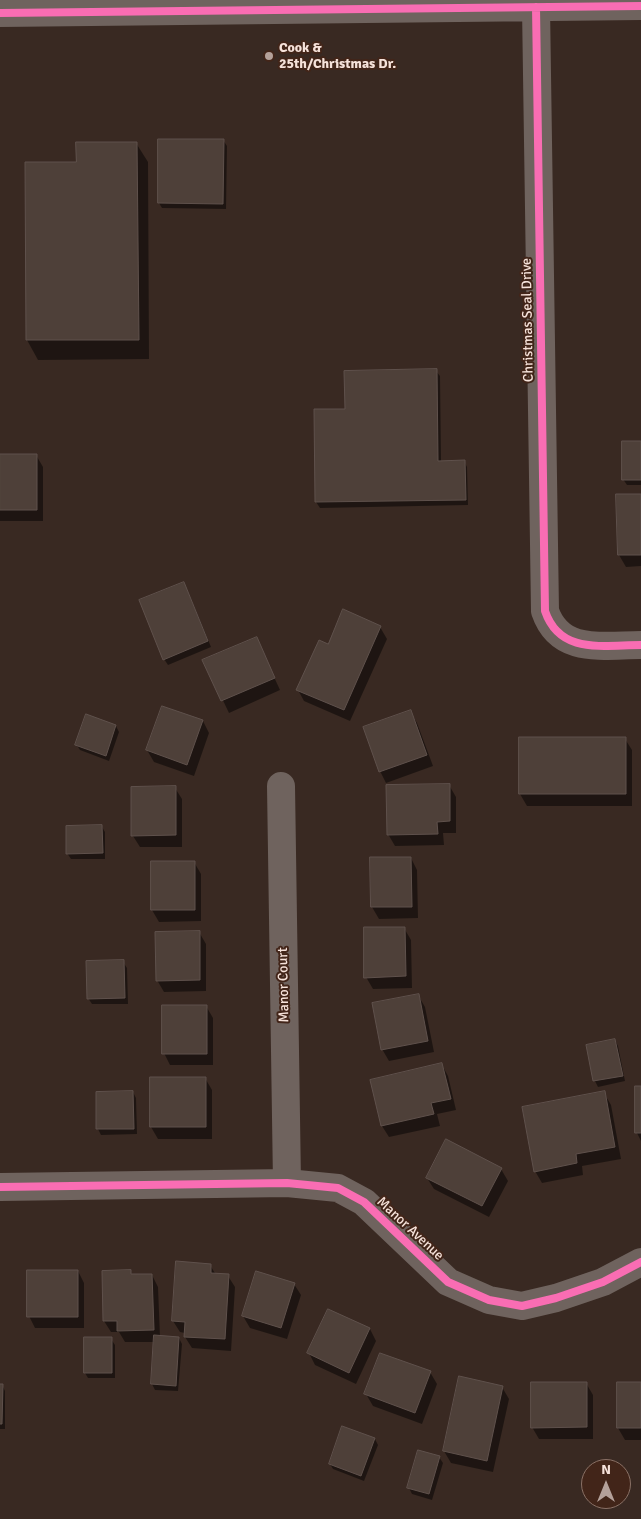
<!DOCTYPE html>
<html>
<head>
<meta charset="utf-8">
<style>
  body { margin:0 }
  #map { position:relative; width:641px; height:1519px; overflow:hidden; background:#392922; font-family:Signika,sans-serif }
  canvas { display:block }
  .north { position:absolute; left:581px; top:1459px; width:50px; height:50px; box-sizing:border-box; background:#422519; border:1px solid #8a7166; border-radius:50%; rotate:0deg; font-size:14px; font-weight:700; line-height:20px; text-align:center; color:#f6e2da }
  .north::after { content:''; display:block; margin:auto; width:18px; height:22px; background:#b4a19a; clip-path:polygon(50% 0,100% 100%,50% 72%,0 100%) }
</style>
</head>
<body>
<div id="map">
<canvas width="641" height="1519"></canvas>
<div class="north">N</div>
</div>
<script>
const g = document.querySelector('canvas').getContext('2d');
g.lineJoin = 'round';
function fill(path, color) { g.fillStyle = color; g.fill(path, 'evenodd'); }
function trace(path, color, width, dash) { g.strokeStyle = color; g.lineWidth = width; g.lineCap = dash ? 'butt' : 'round'; g.setLineDash(dash || []); g.stroke(path); }
function label(font, color, halo, rows, align = 'center') {
  g.font = font + ' Signika,sans-serif'; g.lineWidth = 4; g.setLineDash([]); g.textBaseline = 'middle'; g.strokeStyle = halo; g.fillStyle = color; for (const [text, x, y, turn = 0] of rows) {
    g.save(); g.translate(x, y); g.rotate((+turn || 0) * Math.PI / 180); g.textAlign = isNaN(turn) ? turn : align; if (halo) g.strokeText(text, 0, 0); g.fillText(text, 0, 0); g.restore();
  }
}
const shadow = new Path2D(`
  M223,140L227,146L226,209L162,208L159,203Z
  M136,143L148,162L149,359L38,360L27,340L26,164L77,163Z
  M436,371L440,376L441,462L464,461L467,467L468,505L320,508L316,502L346,410Z
  M641,442V485H627L623,479Z
  M0,455H36L43,467V521H0Z
  M641,495V566L626,567L619,555Z
  M187,589L211,647L168,665L164,659Z
  M380,627L387,639L350,721L304,701L298,690L328,646Z
  M256,638L280,690L229,713L204,661Z
  M162,707L203,721L209,733L194,776L154,762L147,750Z
  M410,711L417,723L433,766L386,783L380,771Z
  M116,726L119,732L109,761L80,750L76,744Z
  M625,739L632,750V806H527L520,794Z
  M449,785L456,797V833H443L444,845L395,846L388,834Z
  M175,788L182,799V847H140L133,836Z
  M102,827L105,832V859H71L67,853Z
  M372,858H411L417,870L418,918L379,919L372,907Z
  M194,862L201,874V921L159,922L152,910Z
  M404,928L411,940L412,988L373,989L366,977Z
  M199,932L206,944V991L164,992L157,980Z
  M123,962L127,968L128,1004H92L88,998Z
  M418,995L425,1007L434,1052L389,1061L382,1049Z
  M206,1006L213,1018V1065H170L164,1053Z
  M615,1040L618,1046L625,1081L598,1087L595,1081L588,1046Z
  M442,1065L448,1076L456,1110L437,1114L440,1126L389,1137L382,1126L371,1081Z
  M205,1078L212,1090V1139H158L151,1127V1079Z
  M641,1087V1141L637,1133Z
  M133,1092L136,1098L137,1134L101,1135L98,1129Z
  M604,1093L611,1105L621,1159L582,1166L583,1175L542,1183L535,1171Z
  M446,1141L501,1169L508,1181L489,1217L434,1189L427,1178Z
  M210,1265L216,1275L228,1276L235,1287L231,1351L192,1348L185,1337V1333L180,1332L173,1321Z
  M78,1271L84,1283V1328H35L29,1316Z
  M130,1271L132,1275H152L158,1287L160,1337L179,1338L182,1344L178,1391L155,1390L152,1384L155,1342H125L119,1332H111L104,1321Z
  M294,1284L301,1295L287,1339L250,1328L243,1316Z
  M370,1329L376,1341L356,1384L315,1365L309,1353Z
  M111,1339L115,1345V1378H88L85,1373Z
  M430,1372L437,1384L422,1424L373,1406L366,1394Z
  M586,1383L593,1395V1439H539L532,1427Z
  M641,1384V1440H625L618,1428Z
  M0,1385H2L5,1391V1429H0Z
  M502,1387L509,1399L493,1472L451,1463L444,1451Z
  M343,1428L375,1439L378,1445L364,1481L333,1469L330,1464Z
  M439,1457L443,1463L432,1500L412,1494L409,1488Z`);
const building = new Path2D(`
  M158,139H224L223,204L158,203Z
  M76,142H137L139,340H26L25,162H76Z
  M437,369L438,461L465,460L466,500L315,502L314,409H345L344,371Z
  M622,441H641V480H622Z
  M0,454H37V510H0Z
  M616,494H641V555H618Z
  M184,582L208,641L163,660L139,600Z
  M343,609L381,626L344,710L296,690L319,640L328,644Z
  M257,637L275,678L221,701L202,660Z
  M162,706L203,720L187,765L146,750Z
  M411,710L427,755L379,772L363,727Z
  M86,714L116,725L106,756L75,745Z
  M519,737H626V794H519Z
  M450,784V821L437,822L438,834L387,835L386,785Z
  M176,786V835L131,836V787Z
  M102,825L103,853L66,854V826Z
  M370,857H411L412,907H371Z
  M151,861H195V910H151Z
  M364,927H405L406,976L364,978Z
  M200,931V980L156,981L155,932Z
  M124,960L125,998L87,999L86,961Z
  M419,994L428,1041L381,1050L372,1003Z
  M162,1005H207V1054H162Z
  M615,1039L623,1076L593,1081L586,1045Z
  M442,1063L451,1099L431,1103L434,1114L381,1126L370,1080Z
  M150,1077H206V1127H150Z
  M635,1086H641V1133H635Z
  M133,1091L134,1129H96V1092Z
  M605,1091L615,1147L576,1154L577,1163L534,1172L522,1107Z
  M446,1139L502,1168L482,1206L426,1178Z
  M176,1261L211,1264V1273L229,1274L225,1339L184,1337L185,1322L172,1321Z
  M27,1270H78V1317H27Z
  M131,1270V1274H152L154,1330L117,1331V1321H103L102,1271Z
  M256,1271L295,1283L281,1328L242,1316Z
  M328,1309L370,1328L349,1373L307,1353Z
  M154,1335L179,1337L176,1386L151,1384Z
  M84,1337H112V1373H84Z
  M380,1353L431,1371L415,1413L364,1394Z
  M459,1376L503,1386L487,1461L443,1451Z
  M531,1382H587V1427L531,1428Z
  M617,1382H641V1428H617Z
  M0,1384H3L2,1424H0Z
  M342,1426L375,1438L361,1476L329,1464Z
  M418,1450L440,1456L429,1494L407,1488Z`);
const minor = new Path2D(`
  M536,7L545,611C560,655 603,645 641,645
  M0,13L641,6
  M281,786L287,1183
  M0,1187L287,1183L338,1188L364,1202L448,1282L489,1300L522,1306L556,1298L603,1282L641,1262`);
const cycleway = new Path2D(`
  M536,7L545,611C560,655 603,645 641,645
  M0,13L641,6
  M0,1187L287,1183L338,1188L364,1202L448,1282L489,1300L522,1306L556,1298L603,1282L641,1262`);
const markers = [
  [269,56,5,"#b4a19a"]
];
const poiNames = [
  ["Cook &",279,48],
  ["25th/Christmas Dr.",279,64]
];
const streetNames = [
  ["Christmas Seal Drive",528,320,-91],
  ["Manor Court",284,985,-91],
  ["Manor Avenue",410,1229,43]
];
fill(shadow, '#0007');
fill(building, '#4e4039');
trace(building, '#5f514c', 1);
trace(minor, '#6f635e', 28);
trace(cycleway, '#f96db3', 8);
for (const [x, y, r, color] of markers) { const dot = new Path2D(); dot.arc(x, y, r, 0, 2 * Math.PI); g.fillStyle = color; g.fill(dot); trace(dot, '#422519', 2); }
label('bold 14px', '#f6e2da', '#422519', poiNames, 'left');
label('14px', '#f6e2da', '#422519', streetNames);
</script>
</body>
</html>
